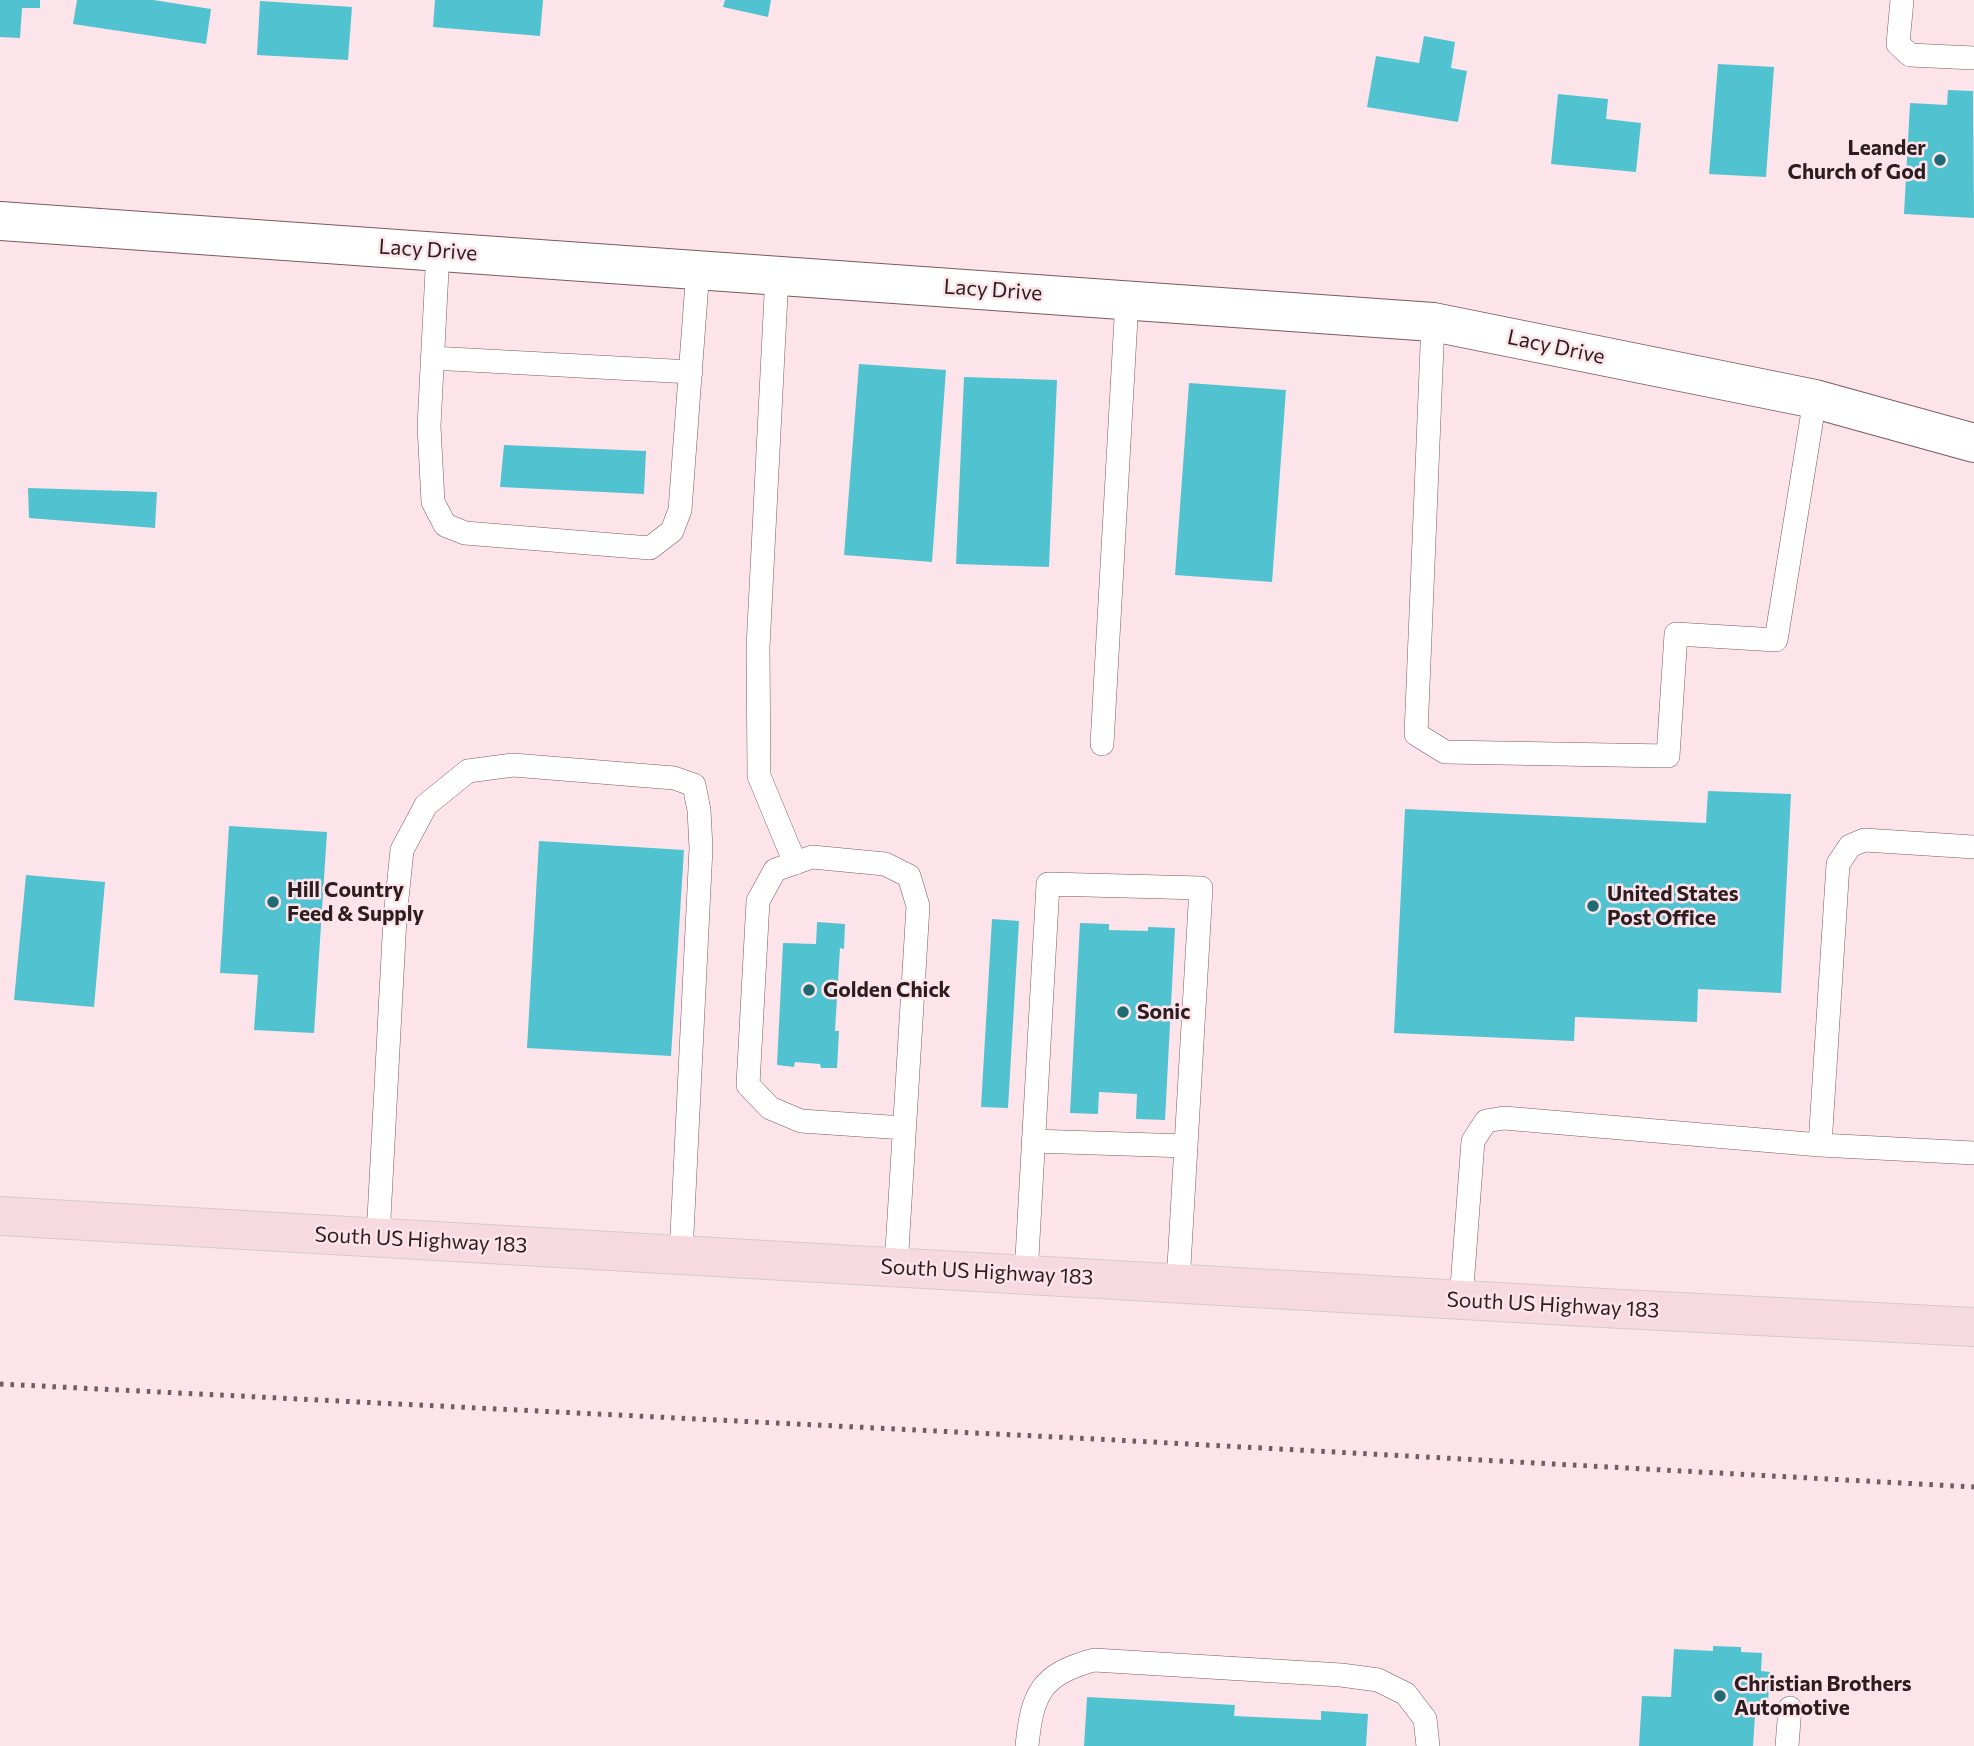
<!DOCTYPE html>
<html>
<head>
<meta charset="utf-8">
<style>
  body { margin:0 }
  canvas { display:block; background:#fde4ea }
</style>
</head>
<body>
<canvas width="1974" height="1746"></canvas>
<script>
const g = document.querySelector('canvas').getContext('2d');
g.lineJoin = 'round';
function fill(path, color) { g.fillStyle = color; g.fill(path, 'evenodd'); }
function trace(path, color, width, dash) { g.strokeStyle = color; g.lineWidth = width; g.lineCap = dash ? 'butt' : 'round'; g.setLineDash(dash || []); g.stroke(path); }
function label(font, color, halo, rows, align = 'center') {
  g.font = font + ' Commissioner,sans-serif'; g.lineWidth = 5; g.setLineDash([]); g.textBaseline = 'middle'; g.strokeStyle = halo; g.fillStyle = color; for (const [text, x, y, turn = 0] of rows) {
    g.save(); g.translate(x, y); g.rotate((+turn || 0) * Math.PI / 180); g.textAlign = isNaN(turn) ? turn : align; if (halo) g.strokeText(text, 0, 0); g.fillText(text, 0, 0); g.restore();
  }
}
const building = new Path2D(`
  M0,0H40V8H22L20,38L0,37Z
  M77,0H153L211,9L206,44L73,24Z
  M435,0H543L540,36L433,27Z
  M725,0H771L768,17L723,7Z
  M260,1L352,7L348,60L257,55Z
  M1424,36L1455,42L1451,68L1467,71L1458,122L1367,107L1376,56L1419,63Z
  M1718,64L1774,67L1766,177L1709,174Z
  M1948,90L1973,91L1974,218L1904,214L1910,103L1947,105Z
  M1558,94L1608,99L1606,119L1641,123L1636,172L1551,164Z
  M859,364L946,370L932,562L844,555Z
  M964,377L1057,380L1049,567L956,564Z
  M1189,383L1286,390L1272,582L1175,575Z
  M504,445L646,451L644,494L500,487Z
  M28,488L157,492L155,528L29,518Z
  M1708,791L1791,794L1781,993L1698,989L1697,1022L1575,1017L1574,1041L1394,1033L1405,809L1706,823Z
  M229,826L327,832L314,1033L254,1030L258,975L220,973Z
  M539,841L684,850L671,1056L527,1048Z
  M26,875L105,882L94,1007L14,1000Z
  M992,919L1019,921L1008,1108L981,1107Z
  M817,922L845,924L844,949L840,948L835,1031H839L837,1068H821L820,1064L795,1062L794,1067L777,1065L783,943L816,944Z
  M1080,923L1109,924V930L1148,931V927L1175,928L1165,1120L1136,1119L1137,1094L1099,1092L1098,1114L1070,1113Z
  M1713,1646L1741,1647V1652L1762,1653L1761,1671L1770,1672L1768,1702L1756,1701L1753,1746H1639L1642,1696L1671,1697L1674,1649L1713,1651Z
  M1087,1697L1235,1705L1234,1716L1321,1720V1711L1368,1714L1366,1746H1084Z`);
const lane = new Path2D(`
  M1902,0L1898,44L1910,55L1974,58
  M438,251L429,426L433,502L445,525L465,533L650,548L672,531L680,510L698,269
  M777,275L758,647L759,776L795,863
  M1433,322L1416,734L1445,752L1668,756L1676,634L1776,640L1815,399
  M432,358L691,372
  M1102,744L1127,300
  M1033,1141L1186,1146
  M1820,1145L1838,864L1850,846L1864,840L1974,847
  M378,1237L395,918L402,850L426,805L468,771L513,765L674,778L694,785L699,810L701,848L681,1254
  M896,1267L918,906L909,876L885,864L812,857L775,870L758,901L748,1085L770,1108L801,1121L904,1128
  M1026,1275L1048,884L1201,888L1178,1283
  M1461,1300L1473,1141L1486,1121L1504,1118L1820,1145L1974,1153
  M1027,1746C1032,1694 1041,1674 1094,1660L1341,1675L1378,1680L1406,1694L1425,1719L1428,1746
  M1787,1746L1790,1708`);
const street = new Path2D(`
  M0,221L1433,322L1815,399L1974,443`);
const primary = new Path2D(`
  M0,1216L1603,1308L1974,1327`);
const rail = new Path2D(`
  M0,1384L1115,1440L1974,1487`);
const markers = [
  [1940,160,7,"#1f6b73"],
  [273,902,7,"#1f6b73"],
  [1593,906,7,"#1f6b73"],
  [809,990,7,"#1f6b73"],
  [1123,1012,7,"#1f6b73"],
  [1720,1696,7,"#1f6b73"]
];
const poiNames = [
  ["Leander",1926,148,"right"],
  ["Church of God",1926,172,"right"],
  ["Hill Country",287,890],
  ["Feed & Supply",287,914],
  ["United States",1607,894],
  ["Post Office",1607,918],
  ["Golden Chick",823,990],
  ["Sonic",1137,1012],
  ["Christian Brothers",1734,1684],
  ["Automotive",1734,1708]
];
const streetNames = [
  ["Lacy Drive",428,250,4],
  ["Lacy Drive",993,290,4],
  ["Lacy Drive",1556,347,12],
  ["South US Highway 183",421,1240,3],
  ["South US Highway 183",987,1272,3],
  ["South US Highway 183",1553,1305,3]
];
fill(building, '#51c3d0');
trace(lane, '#7b5962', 24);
trace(street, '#7b5962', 40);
trace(primary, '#d1cdce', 40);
trace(lane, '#fff', 23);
trace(street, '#fff', 38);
trace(primary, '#f7d9e1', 38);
trace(rail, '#6f5d62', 5, [3.5, 7]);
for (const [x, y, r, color] of markers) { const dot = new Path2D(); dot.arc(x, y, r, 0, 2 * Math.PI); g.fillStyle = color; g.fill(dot); trace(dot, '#fde4ea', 2.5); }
label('bold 21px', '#2c1d21', '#fde4ea', poiNames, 'left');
label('21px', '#2c1d21', '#fde4ea', streetNames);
</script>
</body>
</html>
